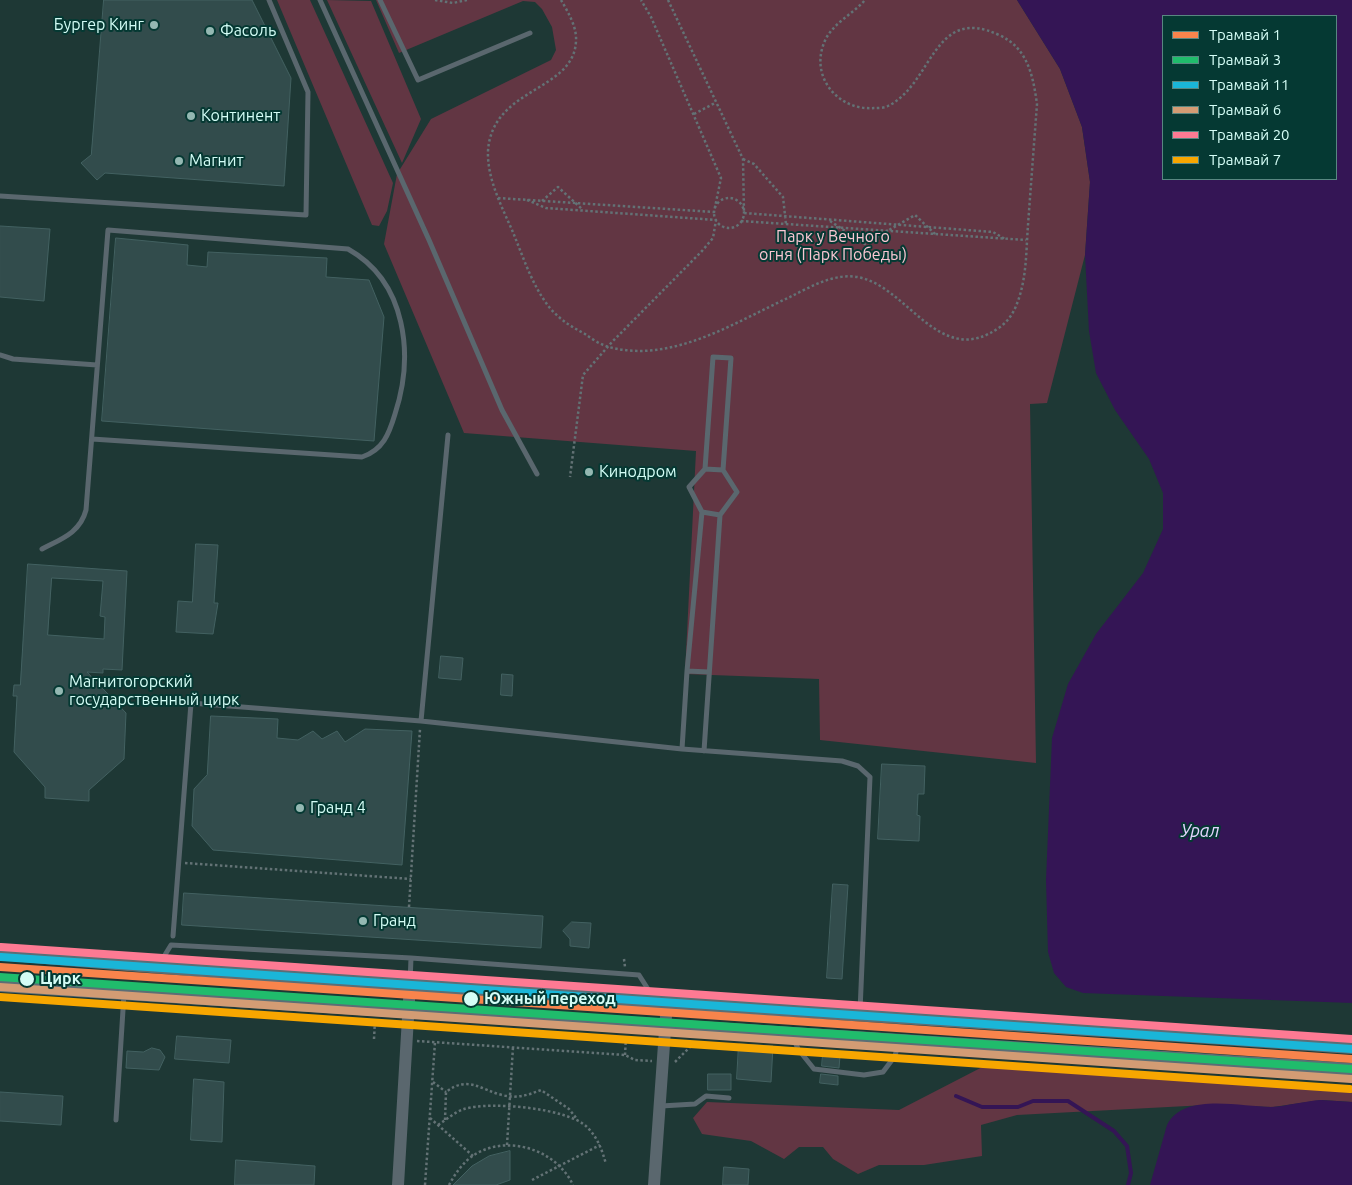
<!DOCTYPE html>
<html>
<head>
<meta charset="utf-8">
<style>
  body { margin:0 }
  #map { position:relative; width:1352px; height:1185px; overflow:hidden; background:#1e3835; font-family:Ubuntu,sans-serif }
  canvas { display:block }
  .legend { position:absolute; left:1162px; top:15px; width:175px; height:165px; box-sizing:border-box; background:#053933; border:1px solid #588781; margin:0; padding:6px 9px; list-style:none; font-size:15px; color:#d4fdf6 }
  .legend li { display:flex; align-items:center; gap:10px; height:25px }
  .legend b { width:25px; border:1px solid #588781 }
</style>
</head>
<body>
<div id="map">
<canvas width="1352" height="1185"></canvas>
<ul class="legend">
<li><b style="height:6px;background:#f8844c"></b>Трамвай 1</li>
<li><b style="height:6px;background:#20bc6c"></b>Трамвай 3</li>
<li><b style="height:6px;background:#1ab6d8"></b>Трамвай 11</li>
<li><b style="height:6px;background:#d39c74"></b>Трамвай 6</li>
<li><b style="height:6px;background:#fe7a93"></b>Трамвай 20</li>
<li><b style="height:6px;background:#f7a600"></b>Трамвай 7</li>
</ul>
</div>
<script>
const g = document.querySelector('canvas').getContext('2d');
g.lineJoin = 'round';
function fill(path, color) { g.fillStyle = color; g.fill(path, 'evenodd'); }
function trace(path, color, width, dash) { g.strokeStyle = color; g.lineWidth = width; g.lineCap = dash ? 'butt' : 'round'; g.setLineDash(dash || []); g.stroke(path); }
function label(font, color, halo, rows, align = 'center') {
  g.font = font + ' Ubuntu,sans-serif'; g.lineWidth = 4; g.setLineDash([]); g.textBaseline = 'middle'; g.strokeStyle = halo; g.fillStyle = color; for (const [text, x, y, turn = 0] of rows) {
    g.save(); g.translate(x, y); g.rotate((+turn || 0) * Math.PI / 180); g.textAlign = isNaN(turn) ? turn : align; if (halo) g.strokeText(text, 0, 0); g.fillText(text, 0, 0); g.restore();
  }
}
const green = new Path2D(`
  M277,0H310L393,183L387,211L379,226L372,225Z
  M327,0L371,1L421,119L402,163Z
  M376,0H1017L1060,69L1082,127L1090,182L1085,255L1047,403L1030,404L1036,763L820,740L819,679L685,674L696,451L464,433L384,244L397,174L431,119L551,60L556,50L552,27L542,9L535,2L523,1L399,53Z
  M992,1062L1352,1087V1102L1321,1100L1273,1107L1206,1105L1017,1115L981,1125L982,1156L924,1165H879L858,1174L833,1159L823,1147H799L784,1159L751,1141L702,1134L693,1118L707,1102L899,1110Z`);
const water = new Path2D(`
  M1017,0H1352V1003L1083,993L1066,987L1054,973L1048,952L1046,880L1052,738L1068,684L1096,634L1143,573L1163,529V493L1149,459L1115,410L1096,373L1089,331L1085,255L1090,182L1082,127L1060,69ZM1336,16V179H1163V16Z
  M1321,1100L1352,1102V1185H1150L1167,1125C1184,1092 1240,1107 1271,1107C1288,1106 1304,1101 1321,1100Z`);
const stream = new Path2D(`
  M956,1096L982,1107H1018L1033,1101H1068L1114,1131L1127,1146L1131,1173L1128,1185`);
const building = new Path2D(`
  M104,0H252L291,78L284,186L105,173L97,180L81,163L91,155Z
  M0,226L50,229L44,301L0,297Z
  M116,238L188,245L187,265L207,267L208,252L327,258L326,277L369,280L384,317L374,441L102,421Z
  M196,544L218,545L214,603H218L213,634L176,632L178,601L192,602Z
  M28,564L127,571L122,670L103,669V673L87,672L126,713L124,759L89,790V801L45,798V787L14,752L17,696H13L14,685H20ZM52,578L103,581L100,616L105,617L104,639L48,635Z
  M441,656L463,658L461,680L439,678Z
  M502,674L513,675L512,696L501,695Z
  M211,716L278,719L277,738L298,740L313,731L322,739L337,731L345,742L365,729L412,731L402,865L213,850L192,826L194,789L207,775Z
  M882,764L925,766L924,794H918L917,815L920,816L919,841L878,839Z
  M833,884L848,885L842,979L827,978Z
  M184,893L543,916L541,948L182,925Z
  M572,922L591,923L589,948L570,946V939L563,931Z
  M177,1036L231,1040L229,1063L175,1059Z
  M739,1044L773,1046L771,1082L737,1079Z
  M152,1048L160,1050L165,1057L159,1070L126,1068L127,1051L143,1052Z
  M823,1054L840,1056L839,1068L822,1066Z
  M708,1074H731V1090H708Z
  M821,1074L838,1076V1085L820,1083Z
  M194,1079L224,1082L222,1142L191,1140Z
  M0,1092L63,1096L61,1125L0,1121Z
  M510,1151V1180L496,1185H453L472,1166L489,1156Z
  M236,1160L315,1166L314,1185H235Z
  M724,1167L749,1169L748,1185H723Z`);
const path = new Path2D(`
  M435,0L453,3L467,0
  M561,0C568,12 577,27 576,41C574,92 492,87 488,151C487,178 501,205 512,230C523,256 532,286 550,308C560,320 572,327 585,334C592,339 601,345 609,347C672,364 735,322 790,297C810,287 834,273 857,277C908,285 939,371 1000,327C1007,322 1013,314 1016,306C1027,280 1026,251 1028,225C1031,184 1034,144 1037,104C1033,76 1028,48 999,35C933,4 933,84 888,106C884,108 878,108 874,108C839,111 810,78 824,43C831,24 852,15 865,0
  M668,0L743,159L744,213L993,232L1005,239
  M694,114L715,103
  M743,159L754,164L783,197L786,224
  M498,198L714,212L721,178L651,17L641,0
  M714 213a15 15 0 1 1 30 0a15 15 0 1 1-30 0Z
  M527,200L546,208L716,220L713,238L702,251L612,342L583,375L570,477
  M542,201L558,187L582,209
  M741,221L1026,240
  M830,221L865,244L915,215L935,234
  M185,863L411,879
  M409,907L420,729
  M624,959L625,967
  M374,1039L375,1020
  M417,1041L625,1055L635,1060L652,1061
  M625,1055L626,1037
  M675,1062L694,1043
  M433,1082L446,1092
  M430,1118L473,1156
  M445,1120L446,1092C468,1075 481,1090 502,1095C516,1099 528,1095 541,1090L569,1109L577,1119
  M438,1125C447,1119 455,1112 464,1109C490,1101 568,1108 587,1127C598,1138 602,1150 606,1164
  M507,1145L513,1047
  M532,1180L600,1145
  M425,1185L435,1042
  M449,1185C455,1174 463,1162 474,1155C507,1134 556,1149 573,1185`);
const service = new Path2D(`
  M320,0L429,240L502,410L537,474
  M380,0L418,80L530,33
  M0,196L306,215L308,92L269,0
  M0,355L13,359L97,365
  M705,469L723,470
  M702,512L720,515
  M42,549C61,539 80,533 86,510L108,230L348,249C407,282 414,356 395,414C389,434 383,450 362,457L92,439
  M687,671L709,672
  M421,721L682,749L842,761L858,766L870,777L860,1011
  M682,749L687,671L702,512L689,487L705,469L713,357L731,358L723,470L737,492L720,515L704,751
  M173,936L191,703L421,721L448,435
  M160,963L171,945L411,958L639,975L653,997
  M410,983L411,958
  M793,1037L798,1049L814,1069L864,1075L883,1072L895,1056L898,1044
  M661,1106L695,1104L706,1096L729,1098
  M116,1120L124,994`);
const tertiary = new Path2D(`
  M398,1185L410,984
  M654,1185L667,1002`);
const primary = new Path2D(`
  M0,952C450,993 901,1013 1352,1046
  M0,984L1352,1071`);
const tram1 = new Path2D(`
  M0,967L1352,1059`);
const tram2 = new Path2D(`
  M0,977L1351,1069`);
const tram3 = new Path2D(`
  M1,957L1352,1049`);
const tram4 = new Path2D(`
  M0,987L1351,1079`);
const tram5 = new Path2D(`
  M1,947L1352,1039`);
const tram6 = new Path2D(`
  M0,997L1350,1089`);
const markers = [
  [154,25,5,"#94b8b2"],
  [210,31,5,"#94b8b2"],
  [191,116,5,"#94b8b2"],
  [179,161,5,"#94b8b2"],
  [589,472,5,"#94b8b2"],
  [59,691,5,"#94b8b2"],
  [300,808,5,"#94b8b2"],
  [363,921,5,"#94b8b2"],
  [27,979,8,"#d4fdf6"],
  [471,999,8,"#d4fdf6"]
];
const poiNames = [
  ["Бургер Кинг",144,25,"right"],
  ["Фасоль",220,31],
  ["Континент",201,116],
  ["Магнит",189,161],
  ["Кинодром",599,472],
  ["Магнитогорский",69,682],
  ["государственный цирк",69,700],
  ["Гранд 4",310,808],
  ["Гранд",373,921]
];
const parkNames = [
  ["Парк у Вечного",833,237],
  ["огня (Парк Победы)",833,255]
];
const stopNames = [
  ["Цирк",40,979],
  ["Южный переход",484,999]
];
const waterNames = [
  ["Урал",1200,831]
];
fill(green, '#623643');
fill(water, '#341555');
trace(stream, '#341555', 4);
fill(building, '#324c4c');
trace(building, '#436161', 1);
trace(path, '#637275', 2.5, [2.5, 2.5]);
trace(service, '#5a676e', 5);
trace(tertiary, '#5a676e', 12);
trace(primary, '#5b6e76', 16);
trace(tram1, '#f8844c', 8);
trace(tram2, '#20bc6c', 8);
trace(tram3, '#1ab6d8', 8);
trace(tram4, '#d39c74', 8);
trace(tram5, '#fe7a93', 8);
trace(tram6, '#f7a600', 8);
for (const [x, y, r, color] of markers) { const dot = new Path2D(); dot.arc(x, y, r, 0, 2 * Math.PI); g.fillStyle = color; g.fill(dot); trace(dot, '#053933', 2); }
label('16px', '#d4fdf6', '#053933', poiNames, 'left');
label('16px', '#fac7d3', '#053933', parkNames);
label('bold 16px', '#d4fdf6', '#053933', stopNames, 'left');
label('italic 18px', '#e5d5ff', '#053933', waterNames);
</script>
</body>
</html>
